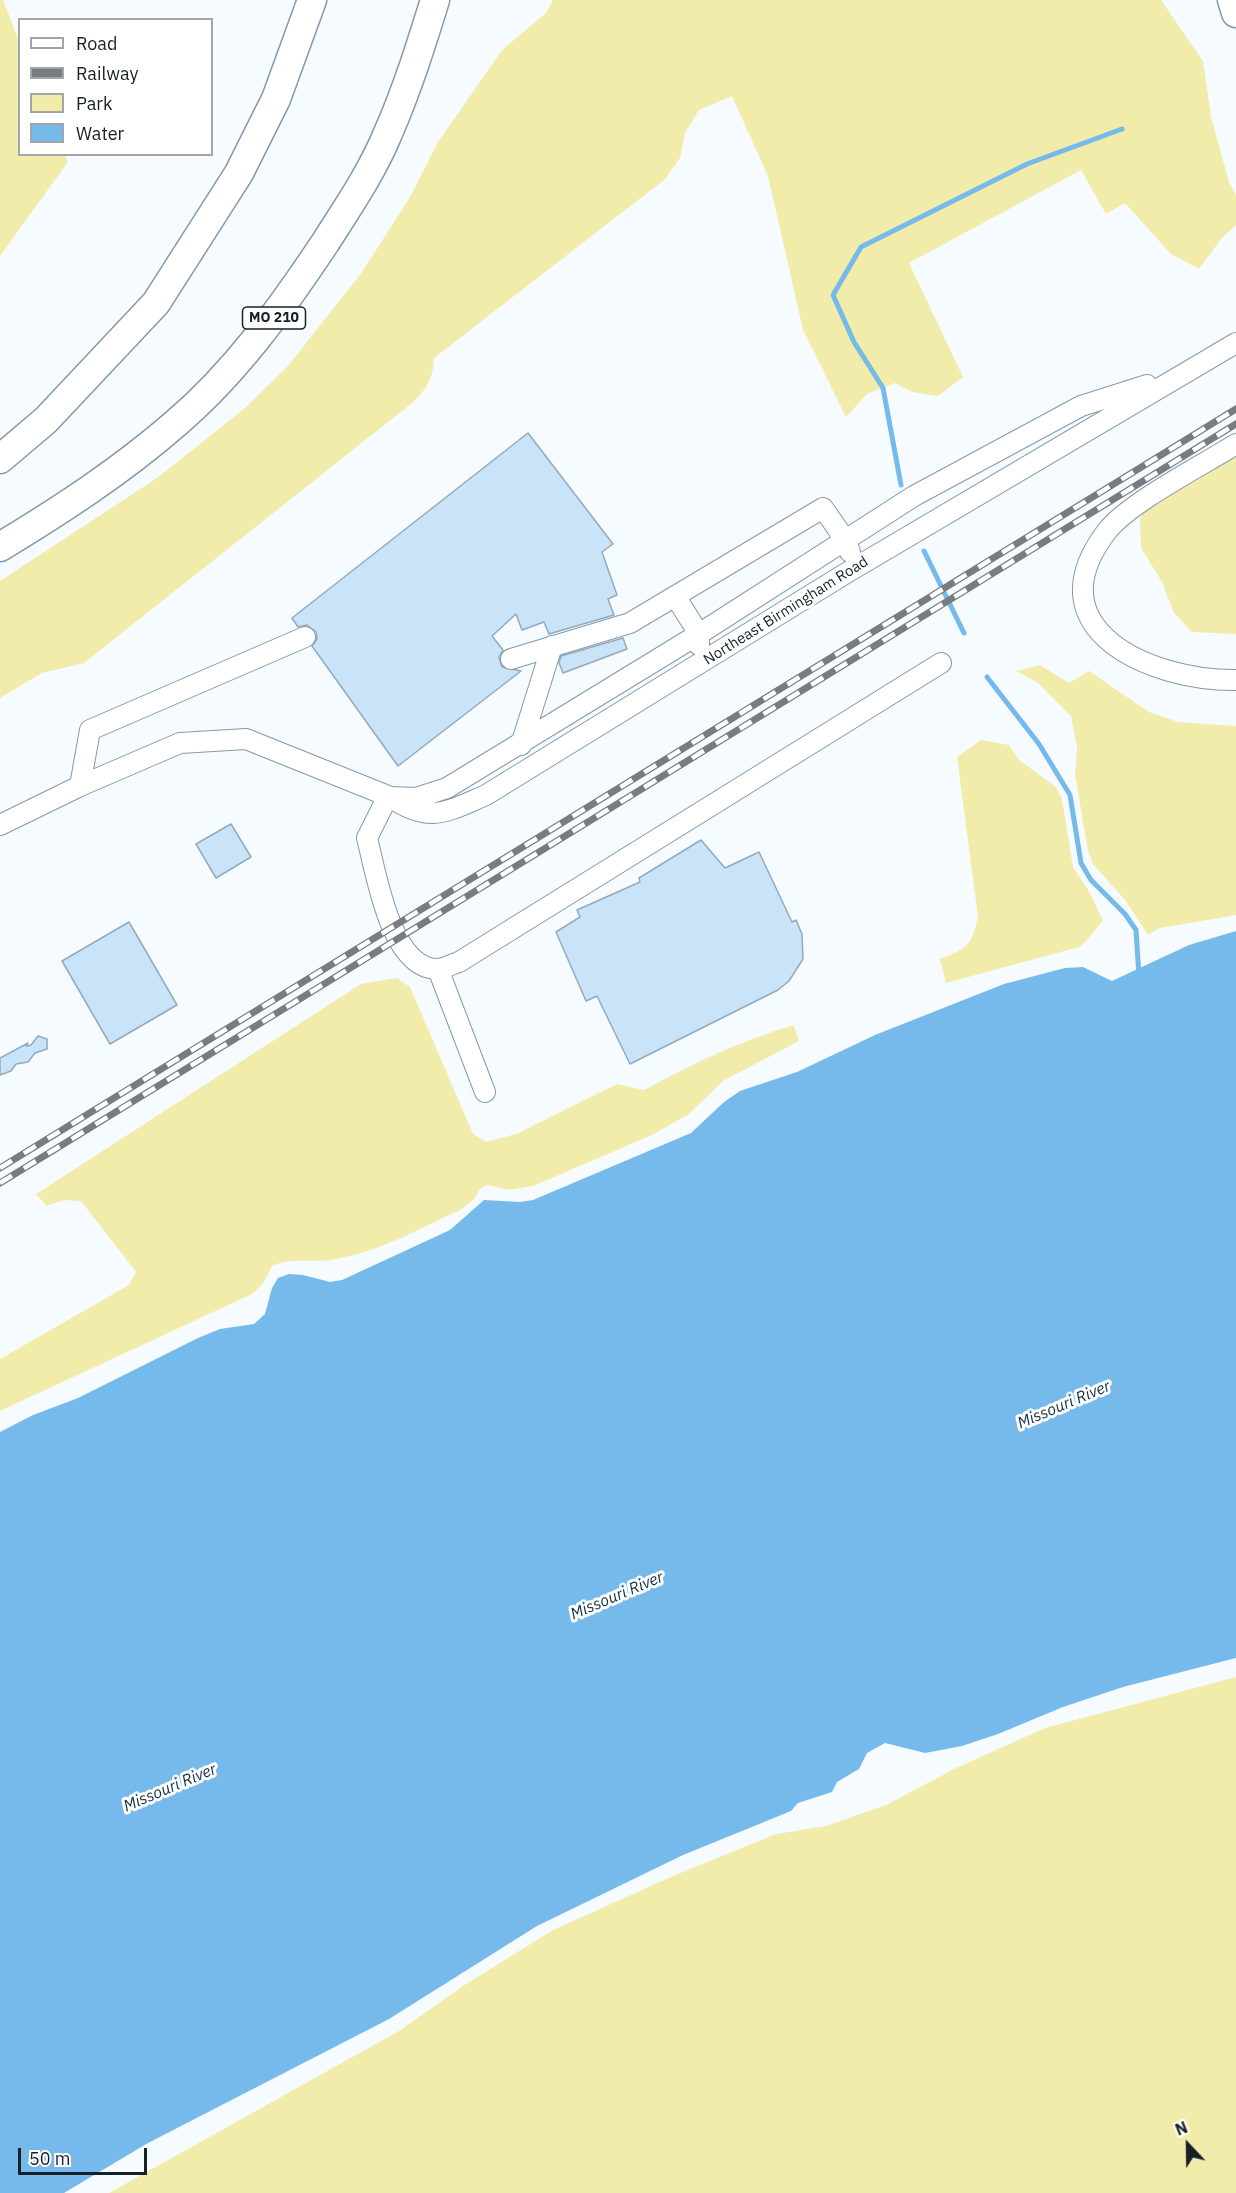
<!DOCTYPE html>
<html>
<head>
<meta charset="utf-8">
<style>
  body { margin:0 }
  #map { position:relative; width:1236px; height:2193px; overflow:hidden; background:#f6fbff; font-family:"IBM Plex Sans",sans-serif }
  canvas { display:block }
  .legend { position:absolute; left:18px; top:18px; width:195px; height:138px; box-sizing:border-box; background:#fff; border:2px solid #a2a6a8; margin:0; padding:8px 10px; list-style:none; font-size:18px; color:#172026 }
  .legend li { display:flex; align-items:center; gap:12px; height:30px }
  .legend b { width:30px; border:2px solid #a2a6a8 }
  .north { position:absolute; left:1158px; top:2115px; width:60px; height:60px; -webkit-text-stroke:4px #fff; paint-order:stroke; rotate:338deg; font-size:16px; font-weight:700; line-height:24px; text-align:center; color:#172026 }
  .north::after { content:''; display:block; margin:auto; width:21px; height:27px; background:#172026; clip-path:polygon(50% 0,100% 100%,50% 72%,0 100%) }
  .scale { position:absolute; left:18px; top:2148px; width:129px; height:27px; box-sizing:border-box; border:3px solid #172026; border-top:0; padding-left:8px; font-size:18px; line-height:21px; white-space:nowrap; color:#172026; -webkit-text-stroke:4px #fff; paint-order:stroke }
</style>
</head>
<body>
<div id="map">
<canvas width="1236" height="2193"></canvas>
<ul class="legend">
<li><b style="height:8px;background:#fff"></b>Road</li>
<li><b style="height:8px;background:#757d82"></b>Railway</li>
<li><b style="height:16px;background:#f2ecab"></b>Park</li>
<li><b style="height:16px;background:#76baec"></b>Water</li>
</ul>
<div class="north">N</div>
<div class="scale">50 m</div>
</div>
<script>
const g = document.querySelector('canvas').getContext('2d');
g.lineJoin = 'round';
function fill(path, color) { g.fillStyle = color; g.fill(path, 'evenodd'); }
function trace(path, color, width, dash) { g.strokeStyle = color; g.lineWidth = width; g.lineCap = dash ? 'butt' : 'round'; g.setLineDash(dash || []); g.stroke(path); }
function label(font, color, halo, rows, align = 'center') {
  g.font = font + ' "IBM Plex Sans",sans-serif'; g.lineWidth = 6; g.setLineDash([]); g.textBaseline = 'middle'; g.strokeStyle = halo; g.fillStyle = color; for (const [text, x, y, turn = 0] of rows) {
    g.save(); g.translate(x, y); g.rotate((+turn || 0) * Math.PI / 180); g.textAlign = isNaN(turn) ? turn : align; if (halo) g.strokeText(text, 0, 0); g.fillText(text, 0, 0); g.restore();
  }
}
const green = new Path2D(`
  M0,0H3L19,41L20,154L65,155L68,162L0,256Z
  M553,0H1161L1203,61L1211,117L1229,182L1236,195V225L1221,239L1199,269L1171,254L1125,203L1106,214L1081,170L909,263L963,377L938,396L912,392L895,383L867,394L846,417L803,330L768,176L732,96L699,110L685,133L680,158L664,180L434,358C433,379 427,389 412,403L84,663L42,673L0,698V581L157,478L245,408L288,366L362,272L410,197L438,142L502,50L546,13Z
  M1236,452V634L1192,632L1174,613L1162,582L1141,548L1140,519L1147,506Z
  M1040,665L1069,683L1089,671L1149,712L1178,722L1236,726V915L1160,928L1148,935L1125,900L1093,864L1088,851L1075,774L1077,748L1071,716L1038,683L1016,671Z
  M981,740L1009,745L1019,760L1056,787L1062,799L1073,867L1089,891L1103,921C1094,930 1089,940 1079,947L946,983L940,959C968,948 971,946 978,917L957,757Z
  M397,978L410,987L473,1134L486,1142L516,1134L617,1084L644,1090C692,1064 740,1041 794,1025L799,1041L723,1081L689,1114L652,1135L533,1186L509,1190L487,1185L479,1190L474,1199L462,1209C422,1227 380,1252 336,1259C315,1263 292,1257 272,1266L264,1282L252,1294L0,1411V1359L129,1285L136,1272L81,1201L64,1200L47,1206L36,1194L361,984Z
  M1236,1677V2193H109L399,2031L466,1984L553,1930L673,1876L776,1834L826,1826L886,1805L954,1769L1045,1728Z`);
const water = new Path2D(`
  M1236,931V1658L1123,1687L1063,1707L998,1734L962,1746L925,1753L885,1743L867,1753L859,1769L837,1782L832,1792L798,1803L791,1811L683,1855L537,1926L389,2019L148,2143L64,2193H0V1432L33,1415L78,1398L198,1338L220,1329L254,1324L265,1314L272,1288L278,1278L289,1274L303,1275L330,1282L342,1280L450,1230L484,1200L520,1202L533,1200L691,1133L724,1102L740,1091L797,1072L875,1035L1004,984L1065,968L1083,967L1112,981L1189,945Z`);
const stream = new Path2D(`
  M901,485L883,388L854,342L833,295L861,247L1027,164L1122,129
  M924,551L964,633
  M987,677L1039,744L1070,795L1081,863L1091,880L1125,914L1136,930L1139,976`);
const building = new Path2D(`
  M528,433L613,544L602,552L617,595L608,599L614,615L549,634L544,622L522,630L516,614L492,636L503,650L499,657L502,667L521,671L398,766L312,646L317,639L316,632L307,625L298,627L292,618Z
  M623,638L627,649L563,673L559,663L561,656Z
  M231,824L251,857L216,878L196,844Z
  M701,840L725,868L759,852L792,922L796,920L802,934L803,959L789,981L778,990L630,1064L597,996L586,1001L556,932L580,917L577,910L640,882L639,878Z
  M129,922L177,1005L110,1044L62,961Z
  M38,1036L47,1039V1049L35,1053L28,1062L16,1064L11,1071L0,1075V1058L28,1043L26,1046L31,1045Z`);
const minor = new Path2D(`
  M1236,444C1203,465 1130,502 1107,531C1031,630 1152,681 1236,680
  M675,596L699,634V645
  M511,659L630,623L823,508L846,541L850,552
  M521,745L552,646
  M80,786L90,730L305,637
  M388,796L367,838C376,872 390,968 437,969C444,969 452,964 459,962L941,663
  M391,797L416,798L447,788L699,634L914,496L1081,406L1147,385
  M0,825L80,786L180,743L246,739L388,796C429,824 444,813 486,795L848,572L1236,343
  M438,969L485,1092`);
const highway = new Path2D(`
  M1232,0L1236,13
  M0,459L46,420L156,303L239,173L276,99L312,0
  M0,547C61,510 121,471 175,424C235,373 281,309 325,243C348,207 372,172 388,133C407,90 421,45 435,0`);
const rail = new Path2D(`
  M0,1168L1236,409
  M0,1183L1236,424`);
const shields = [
  [274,318,63]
];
const shieldNames = [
  ["MO 210",274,318]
];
const streetNames = [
  ["Northeast Birmingham Road",786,611,-32]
];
const waterNames = [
  ["Missouri River",1064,1405,-23],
  ["Missouri River",617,1596,-23],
  ["Missouri River",170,1788,-23]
];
fill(green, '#f2ecab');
fill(water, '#76baec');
trace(stream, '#76baec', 5);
fill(building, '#c9e3f8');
trace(building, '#93aabb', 1.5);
trace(minor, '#8399aa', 22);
trace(highway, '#8399aa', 31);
trace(minor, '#fff', 20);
trace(highway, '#fff', 28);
trace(rail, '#757d82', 7);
trace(rail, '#fff', 4.5, [14]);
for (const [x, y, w] of shields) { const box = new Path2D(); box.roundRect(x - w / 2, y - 11, w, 22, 4.5); g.fillStyle = '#fff'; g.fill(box); trace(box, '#172026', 1.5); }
label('bold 14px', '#172026', null, shieldNames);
label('15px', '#172026', '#fff', streetNames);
label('italic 16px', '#123145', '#fff', waterNames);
</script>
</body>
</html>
